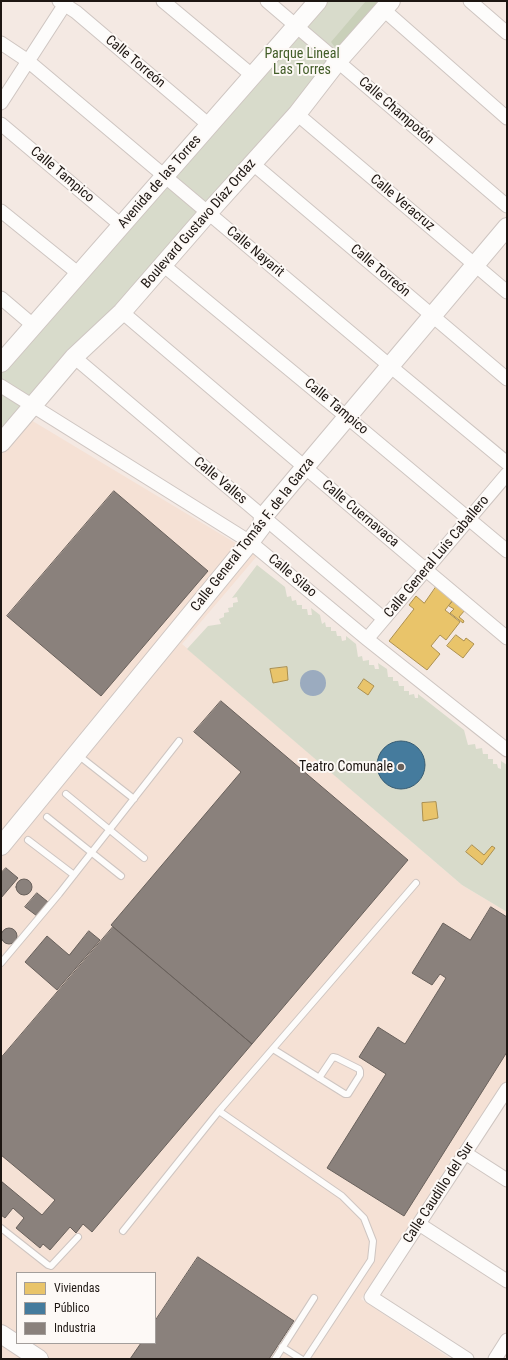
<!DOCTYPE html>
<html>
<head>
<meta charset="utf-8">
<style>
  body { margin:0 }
  #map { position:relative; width:508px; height:1360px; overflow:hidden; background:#f4e9e3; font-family:"Roboto Condensed",sans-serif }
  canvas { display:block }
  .frame { position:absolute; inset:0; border:2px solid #1d1612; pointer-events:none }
  .legend { position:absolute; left:16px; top:1272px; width:140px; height:72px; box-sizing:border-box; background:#fdf9f6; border:1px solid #a39e9b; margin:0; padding:5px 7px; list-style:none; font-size:12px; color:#1d1612 }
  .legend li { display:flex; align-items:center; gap:8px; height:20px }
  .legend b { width:20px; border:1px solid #a39e9b }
</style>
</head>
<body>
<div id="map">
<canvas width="508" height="1360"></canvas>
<div class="frame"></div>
<ul class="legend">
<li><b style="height:11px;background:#e9c46a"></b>Viviendas</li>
<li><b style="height:11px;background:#457b9d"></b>Público</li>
<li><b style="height:11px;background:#8a817c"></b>Industria</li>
</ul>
</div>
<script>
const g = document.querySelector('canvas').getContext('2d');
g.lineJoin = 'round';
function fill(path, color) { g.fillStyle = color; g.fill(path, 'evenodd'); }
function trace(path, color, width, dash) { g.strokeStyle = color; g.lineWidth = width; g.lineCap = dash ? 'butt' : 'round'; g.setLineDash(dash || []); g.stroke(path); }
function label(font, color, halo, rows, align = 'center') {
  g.font = font + ' "Roboto Condensed",sans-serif'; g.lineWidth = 4; g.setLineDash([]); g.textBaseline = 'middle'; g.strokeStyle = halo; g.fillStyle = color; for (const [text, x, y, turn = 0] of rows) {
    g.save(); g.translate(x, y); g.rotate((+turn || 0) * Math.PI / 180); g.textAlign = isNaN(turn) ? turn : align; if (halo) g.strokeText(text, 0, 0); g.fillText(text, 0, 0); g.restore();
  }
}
const built = new Path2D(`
  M1,402L257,556L182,644L462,885L507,912V1082L361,1299L451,1359H1ZM17,1273H155V1343H17Z`);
const green = new Path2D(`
  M327,1H383L1,441V373Z
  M257,565L285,587L287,597L291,596L292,601L296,600L297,605H302V609H307L308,615H312L311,608L320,615L322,624L325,622L326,627H331V631H336L337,636H341L342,641L346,640V636L356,644L358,657L362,656L363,661L369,660V665H374L375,669H379L378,663L387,669L388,677H393V681H398L399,686H404V691H409V695L414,694L415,698H418V694L464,730L468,745L475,744L476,749L482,748L483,754H488V759H493V764H497L498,768L501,769V761L507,765V912L462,885L187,649L208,626L221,624L219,619L224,617V613L229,612L228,608L233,607V603L238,602L237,597L232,598Z`);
const forest = new Path2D(`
  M366,1H381L338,51L331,42Z`);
const water = new Path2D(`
  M300 683a13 13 0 1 1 26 0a13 13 0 1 1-26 0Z`);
const homes = new Path2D(`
  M436,587L453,600L445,610L460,622L446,640L440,635L431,646L440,654L427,670L389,641L414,609L409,605L416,596L424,603Z
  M453,601L465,610L459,617L464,621L463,623L450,613L454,609L449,606Z
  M456,635L464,641L466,638L474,644L463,658L447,646Z
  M287,667L288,680L273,683L270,669Z
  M364,679L374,686L368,695L358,688Z
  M436,802L438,818L423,821L422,803Z
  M472,845L484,855L492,846L495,848L482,865L466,852Z`);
const public = new Path2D(`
  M377 765a24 24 0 1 1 48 0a24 24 0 1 1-48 0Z`);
const industry = new Path2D(`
  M114,491L208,571L101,696L7,616Z
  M221,701L408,860L252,1044L111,925L241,772L194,732Z
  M6,868L18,878L1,898V873Z
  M16 887a8 8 0 1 1 16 0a8 8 0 1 1-16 0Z
  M37,893L48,902L37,916L25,907Z
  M491,907L507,917V1052L404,1216L327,1168L386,1074L359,1057L378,1027L405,1044L446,978L440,974L432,985L412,973L443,923L470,940Z
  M113,927L252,1044L92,1232L83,1224L76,1233L70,1227L50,1250L43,1244L40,1248L16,1228L24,1218L13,1208L5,1218L1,1215V1181L42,1215L55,1200L1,1155V1058Z
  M1 936a8 8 0 1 1 16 0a8 8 0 1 1-16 0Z
  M89,931L100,940L57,990L25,962L47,936L69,955Z
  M198,1257L294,1321L269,1359H130L141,1343H155V1321Z`);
const lane = new Path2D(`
  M78,755L134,799
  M66,794L144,858
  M47,817L121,876
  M28,840L74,875
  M1,963L59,894L179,741
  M273,1049L345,1094H348L360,1075V1071L359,1069L337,1058L333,1057L319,1078
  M219,1111L342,1196L364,1218L373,1241L371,1260L306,1359
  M1,1228L48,1265L51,1266L78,1237
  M123,1231L219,1111L416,883
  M282,1347L301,1359
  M275,1359L314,1298`);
const street = new Path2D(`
  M59,1L76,12L209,125
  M163,1L253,76
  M267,1L507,206
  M470,1L507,33
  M384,10L507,118
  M1,43L28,61L390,366L507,463
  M1,103L67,1
  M297,114L507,292
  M1,124L122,226
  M252,163L507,379
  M1,211L79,274
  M163,265L347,417L507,551
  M1,298L34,326
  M122,312L426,570L507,638
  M74,357L384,619
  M1,386L250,542L367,639L507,750
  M367,639L507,474
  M465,1153L507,1180
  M419,1224L507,1281
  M467,1359L371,1297L507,1089
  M495,1359L507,1340`);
const secondary = new Path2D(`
  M1,363L318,1
  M1,443L74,357L122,312L208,213L297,114L338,61L391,1
  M1,846L250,542L262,526L263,517L507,227
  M1,1334L39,1359`);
const markers = [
  [401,767,4,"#68605b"]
];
const parkNames = [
  ["Parque Lineal",302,54],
  ["Las Torres",302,70]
];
const streetNames = [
  ["Calle Torreón",135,62,40],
  ["Calle Champotón",396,111,41],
  ["Calle Tampico",62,175,40],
  ["Avenida de las Torres",160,182,-49],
  ["Calle Veracruz",402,203,40],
  ["Boulevard Gustavo Díaz Ordaz",199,224,-49],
  ["Calle Nayarit",255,252,40],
  ["Calle Torreón",380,271,40],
  ["Calle Tampico",336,407,40],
  ["Calle Valles",220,481,40],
  ["Calle Cuernavaca",360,514,40],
  ["Calle General Tomás F. de la Garza",253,535,-52],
  ["Calle General Luis Caballero",437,557,-50],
  ["Calle Silao",292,576,40],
  ["Calle Caudillo del Sur",439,1193,-57]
];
const poiNames = [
  ["Teatro Comunale",393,767]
];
fill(built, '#f5e1d5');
fill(green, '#d8dbcb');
fill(forest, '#c9d0b9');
fill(water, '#9babbf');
fill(homes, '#e9c46a');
trace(homes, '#ac9050', 1);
fill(public, '#457b9d');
trace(public, '#395d73', 1);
fill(industry, '#8a817c');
trace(industry, '#69615c', 1);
trace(lane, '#cec5c1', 8);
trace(street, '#cec5c1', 15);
trace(secondary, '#cec5c1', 20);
trace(lane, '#fdfcfb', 6);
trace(street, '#fdfcfb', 13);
trace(secondary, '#fdfcfb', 18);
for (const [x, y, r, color] of markers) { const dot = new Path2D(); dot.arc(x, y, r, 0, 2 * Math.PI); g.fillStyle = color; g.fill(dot); trace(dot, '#fdf9f6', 1.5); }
label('14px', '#425d28', '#fdf9f6', parkNames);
label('14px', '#1d1612', '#fdf9f6', streetNames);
label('14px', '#1d1612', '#fdf9f6', poiNames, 'right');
</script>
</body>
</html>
